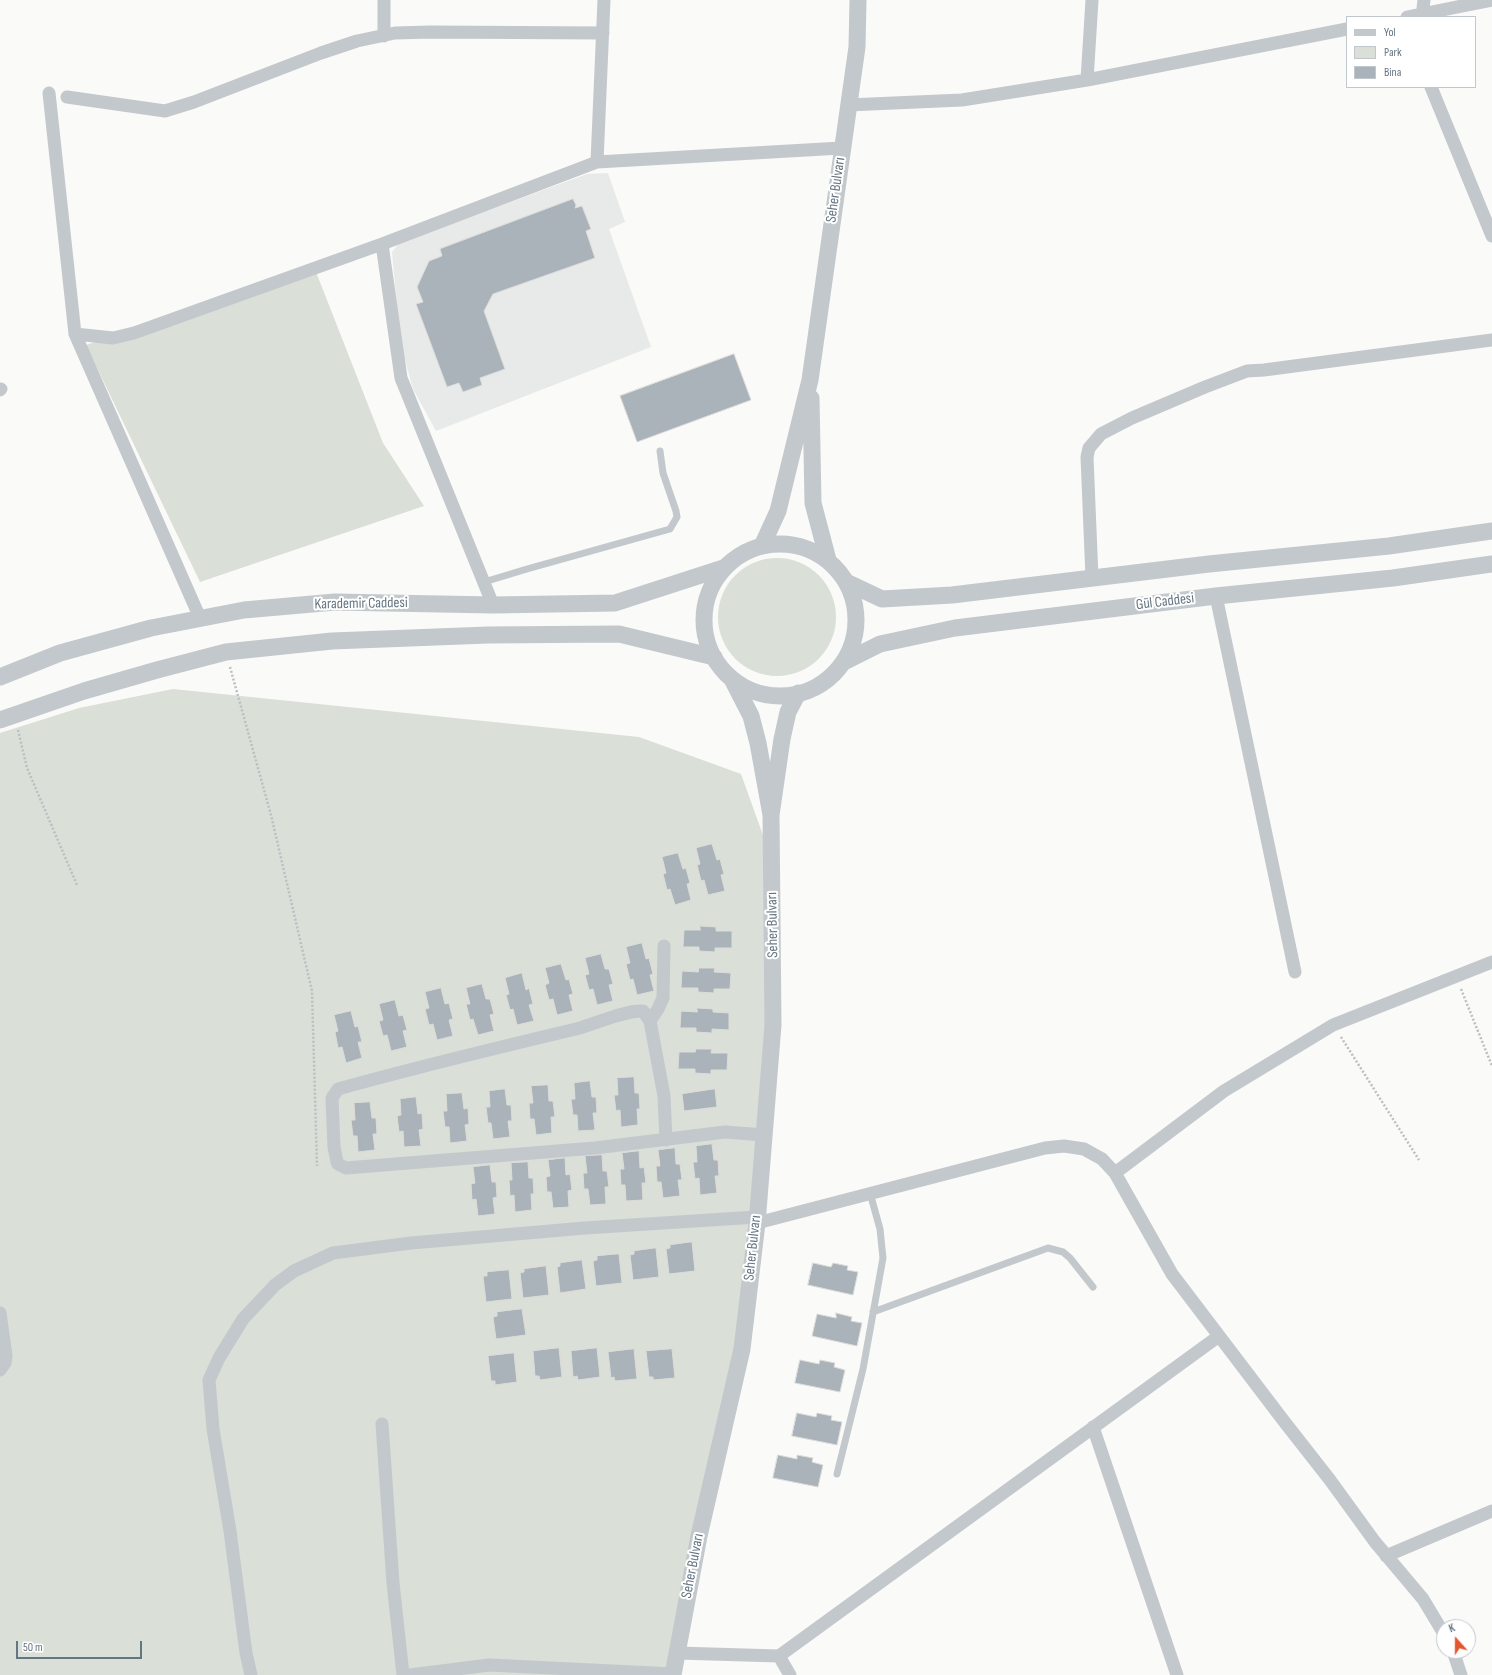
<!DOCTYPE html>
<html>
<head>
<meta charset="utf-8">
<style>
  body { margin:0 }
  #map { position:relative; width:1492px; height:1675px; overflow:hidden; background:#fafaf8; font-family:"Sofia Sans Condensed",sans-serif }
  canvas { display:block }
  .legend { position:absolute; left:1346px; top:16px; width:130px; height:72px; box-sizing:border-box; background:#fff; border:1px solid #c1c8cd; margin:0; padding:5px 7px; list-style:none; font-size:12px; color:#657683 }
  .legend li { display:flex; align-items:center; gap:8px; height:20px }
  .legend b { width:20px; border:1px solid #c1c8cd }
  .north { position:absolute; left:1436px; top:1619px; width:40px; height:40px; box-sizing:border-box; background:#fff; border:1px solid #c1c8cd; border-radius:50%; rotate:339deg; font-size:11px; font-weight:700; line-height:16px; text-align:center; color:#657683 }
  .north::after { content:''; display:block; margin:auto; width:14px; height:18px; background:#e4572e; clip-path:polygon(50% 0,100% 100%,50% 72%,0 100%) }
  .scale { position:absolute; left:16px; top:1641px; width:126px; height:18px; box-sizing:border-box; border:2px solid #657683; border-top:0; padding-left:5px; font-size:12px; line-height:14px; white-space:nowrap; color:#657683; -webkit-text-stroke:3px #fff; paint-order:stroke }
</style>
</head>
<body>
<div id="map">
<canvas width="1492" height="1675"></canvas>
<ul class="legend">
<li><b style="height:5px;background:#c3c8cc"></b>Yol</li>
<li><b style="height:11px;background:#dadfd7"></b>Park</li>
<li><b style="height:11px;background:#aab3b9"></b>Bina</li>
</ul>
<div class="north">K</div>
<div class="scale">50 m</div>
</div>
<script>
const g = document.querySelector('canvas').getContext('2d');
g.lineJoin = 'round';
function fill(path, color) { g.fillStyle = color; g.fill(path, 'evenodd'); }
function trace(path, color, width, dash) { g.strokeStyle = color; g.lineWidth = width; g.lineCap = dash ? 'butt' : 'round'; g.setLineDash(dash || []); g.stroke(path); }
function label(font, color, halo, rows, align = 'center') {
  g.font = font + ' "Sofia Sans Condensed",sans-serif'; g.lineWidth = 4; g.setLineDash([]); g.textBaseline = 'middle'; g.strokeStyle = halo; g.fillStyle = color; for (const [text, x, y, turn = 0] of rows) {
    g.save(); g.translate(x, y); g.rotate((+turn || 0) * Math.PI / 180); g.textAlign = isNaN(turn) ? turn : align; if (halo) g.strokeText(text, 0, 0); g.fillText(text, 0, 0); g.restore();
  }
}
const built = new Path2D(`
  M608,173L625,222L609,229L651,347L436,431L413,389L400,342L392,252L399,243L587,174Z`);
const green = new Path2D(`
  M316,272L383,443L424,506L200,582L86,345Z
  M718 617a59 59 0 1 1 118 0a59 59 0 1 1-118 0Z
  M173,689L639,737L741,774L768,849L771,927L751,1268L673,1675H0V733L79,708Z`);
const building = new Path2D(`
  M573,199L576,205L575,208L582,206L591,229L586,231L595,258L493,294L484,311L505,369L480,378L482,385L463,392L459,383L447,387L416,304L423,302L417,287L429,261L442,256L440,249Z
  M734,354L751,400L637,442L620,396Z
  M712,844L717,860L720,859L724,874L721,875L725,891L708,895L704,880L701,881L697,865L700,864L696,848Z
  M678,853L683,869L686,868L690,883L687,884L691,900L675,905L670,889L667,890L663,874L666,873L662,857Z
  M700,926L716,927V931H732V948H715V952L699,951V947H683L684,930H700Z
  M642,943L646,959L649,958L653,974L650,975L654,991L637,995L633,979L630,980L626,964L630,963L626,947Z
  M601,954L605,969H609L613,984L609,985L613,1001L597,1005L593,989L589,990L585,975L589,974L585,958Z
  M561,964L566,980L569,979L573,994L569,995L573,1011L557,1015L553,999L549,1000L545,985L549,983L545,968Z
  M699,968H715L714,972L731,973L730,989H714V993L698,992V988H681L682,971L698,972Z
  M522,973L526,990L529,988L533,1004L529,1005L534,1021L517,1025L513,1009L510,1010L506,995L509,994L505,978Z
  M482,984L486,999H490L494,1014L490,1015L494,1031L478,1035L473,1019L470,1020L466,1004H470L466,988Z
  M441,988L445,1004L449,1003L453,1019L449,1020L453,1036L437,1040L433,1024L429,1025L425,1009L429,1008L425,992Z
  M395,1000L399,1016L403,1015L407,1030L403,1031L407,1047L391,1051L387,1035L383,1036L379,1021L383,1020L379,1004Z
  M697,1008L713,1009V1012L729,1013V1030L712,1029V1033L696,1032V1028H680L681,1011L697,1012Z
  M351,1011L355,1027L358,1026L362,1042H358L362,1058L346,1063L342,1047L338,1048L335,1032L338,1031L334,1015Z
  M696,1049H712L711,1053H728L727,1070H711V1074L695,1073V1069H678L679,1052H695Z
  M634,1077L635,1093H639L640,1109H637L638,1125L621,1127L620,1110L616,1111L614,1095H618L617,1078Z
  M590,1081L592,1097H596L597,1113H593L595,1130L578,1131L577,1115H573L571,1099H575L574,1083Z
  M548,1085L549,1101H553L555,1117H551L552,1133L536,1135L534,1119H530L529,1103H533L531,1086Z
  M505,1089L507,1105H511L512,1121H508L510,1137L493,1139L491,1123H488L486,1107H490L489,1091Z
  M715,1089L717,1107L684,1111L682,1094Z
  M462,1093L464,1109L468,1108L469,1124L465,1125L467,1141L450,1143L449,1127H445L443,1111H447L446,1094Z
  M416,1097L418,1114L422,1113L423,1129L419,1130L421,1146L404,1147L403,1131L399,1132L397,1116L401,1115L400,1099Z
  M370,1102L372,1118H376L377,1134H373L375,1150L358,1152L357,1136H353L351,1120H355L354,1103Z
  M712,1144L714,1160H718L719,1176H715L717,1193L700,1195L699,1178L695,1179L693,1162H697L696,1146Z
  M675,1148L676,1164H680L682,1180H678L680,1196L663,1198L661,1182H657L656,1166H660L658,1150Z
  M639,1151L640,1168L644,1167L646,1183H642L643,1200L626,1201L625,1185H621L620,1169H624L622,1153Z
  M602,1155L603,1171H607L609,1187H605L606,1204L590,1205L588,1189H584L583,1173H587L585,1156Z
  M565,1158L566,1175L570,1174L572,1190L568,1191L569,1207L553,1208L551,1192H547L546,1177L550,1176L548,1160Z
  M528,1162L529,1178H533L534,1194H531L532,1210L515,1212L514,1195L510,1196L509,1180H512L511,1163Z
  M490,1165L492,1182H496L497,1197L493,1198L495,1214L478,1216L476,1199L472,1200L471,1184L475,1183L473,1167Z
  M692,1242L695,1271L669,1274L666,1249L670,1248V1245Z
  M656,1248L659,1277L633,1280L630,1255L634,1254V1251Z
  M619,1254L622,1283L596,1286L593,1261L597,1260V1256Z
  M582,1260L586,1289L560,1293L557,1267L560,1266V1263Z
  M813,1263L831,1267L833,1263L848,1266L847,1270L858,1272L853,1295L808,1285Z
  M546,1266L549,1295L523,1298L520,1273L524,1272V1269Z
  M509,1270L512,1299L486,1302L483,1276H487V1272Z
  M522,1309L526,1335L496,1339L493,1317L497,1316V1312Z
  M836,1313L852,1317L851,1321L862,1323L857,1346L812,1336L817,1314L836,1318Z
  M559,1348L562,1377L540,1380L539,1376H535L533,1351Z
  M597,1348L600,1377L578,1380L577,1376L573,1377L571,1351Z
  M634,1349L637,1379L615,1381L614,1377L611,1378L608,1352Z
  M672,1349L675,1378L653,1380V1377H649L646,1351Z
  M514,1353L517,1382L495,1385V1381H491L488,1356Z
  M800,1360L819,1364L820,1360L835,1363L834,1367L845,1370L840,1392L795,1383Z
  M797,1413L816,1417L817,1413L832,1416L831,1420L842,1422L837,1445L792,1436Z
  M778,1455L797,1459V1455L813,1458L812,1462L823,1465L818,1487L773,1478Z`);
const path = new Path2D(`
  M230,667L271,815L312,991L317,1166
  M18,730L27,768L77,885
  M1461,989L1492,1066
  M1341,1037L1419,1160`);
const service = new Path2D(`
  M484,582L527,569L670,529L677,517L676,511L663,473L660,451
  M873,1312L1048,1248L1063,1252L1070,1258L1093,1287
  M837,1474L863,1369L883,1258L880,1229L870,1193`);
const minor = new Path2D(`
  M1092,0L1087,80L1347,29
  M1407,17L1492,0
  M1422,17L1424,0
  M384,36V0
  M1431,87L1492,236
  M49,93L75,334L200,618
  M67,97L165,111L194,102L321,53L357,41L395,33L430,32L603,33
  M848,105L962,100L1087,80
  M597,162L604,0
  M75,334L113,338L134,333L382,244
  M0,390L1,389
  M1092,578L1087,457L1089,448L1101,434L1132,418L1205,387L1247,371L1264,370L1492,340
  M1216,596L1295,972
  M493,605L401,378L382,244L597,162L841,148
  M650,1021L658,1009L663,998L664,946
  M666,1140L664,1096L650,1021L643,1011C625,1010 595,1024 576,1029C496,1048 417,1067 338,1089L332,1098L334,1147L337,1162L338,1164L346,1168L595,1148L725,1132L764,1135
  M1115,1173L1224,1091L1333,1025L1492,962
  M757,1223L1045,1148L1064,1146L1084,1149L1102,1159L1115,1173L1172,1274L1283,1420L1330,1480L1375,1542L1423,1599L1444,1634
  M0,1313L6,1356L5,1363L0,1370
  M382,1424L393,1583L403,1675
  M1093,1427L1177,1675
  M1386,1556L1492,1511
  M1453,1651L1461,1675
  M677,1653L779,1656L1219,1336
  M779,1656L790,1675
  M251,1675L246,1653L230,1531L213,1429L209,1380L219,1358L243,1319L275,1285L294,1271L333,1253L411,1243L585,1228L757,1217
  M410,1675L489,1665L674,1674`);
const tertiary = new Path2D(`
  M811,398L813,503L828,560
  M704 620a76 76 0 1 1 152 0a76 76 0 1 1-152 0Z
  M762,546L778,511L810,380L857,47L858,0
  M846,582L882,599L952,595L1209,564L1389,546L1492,531
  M844,662L880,644L955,628L1216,596L1393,578L1492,564
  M0,677L60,653L151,628L244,610L335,602L493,605L615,603L726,567
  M732,679L751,716L758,743L771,815L782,739L788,712L798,693
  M0,720L84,691L157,670L226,652L332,641L488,635L619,634L714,657
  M673,1675L699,1536L742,1349L757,1223L773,1025L771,815`);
const streetNames = [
  ["Seher Bulvarı",836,190,-82],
  ["Gül Caddesi",1165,602,-7],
  ["Karademir Caddesi",361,604,-1],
  ["Seher Bulvarı",773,925,-91],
  ["Seher Bulvarı",753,1248,-84],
  ["Seher Bulvarı",693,1566,-79]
];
fill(built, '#e8e9e9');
fill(green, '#dadfd7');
fill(building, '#aab3b9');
trace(building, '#dcdcda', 1);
trace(path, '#bbbfc2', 2.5, [2, 2]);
trace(service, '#c3c8cc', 7);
trace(minor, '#c3c8cc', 13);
trace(tertiary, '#c3c8cc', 17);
label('15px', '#657683', '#fff', streetNames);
</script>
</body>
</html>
